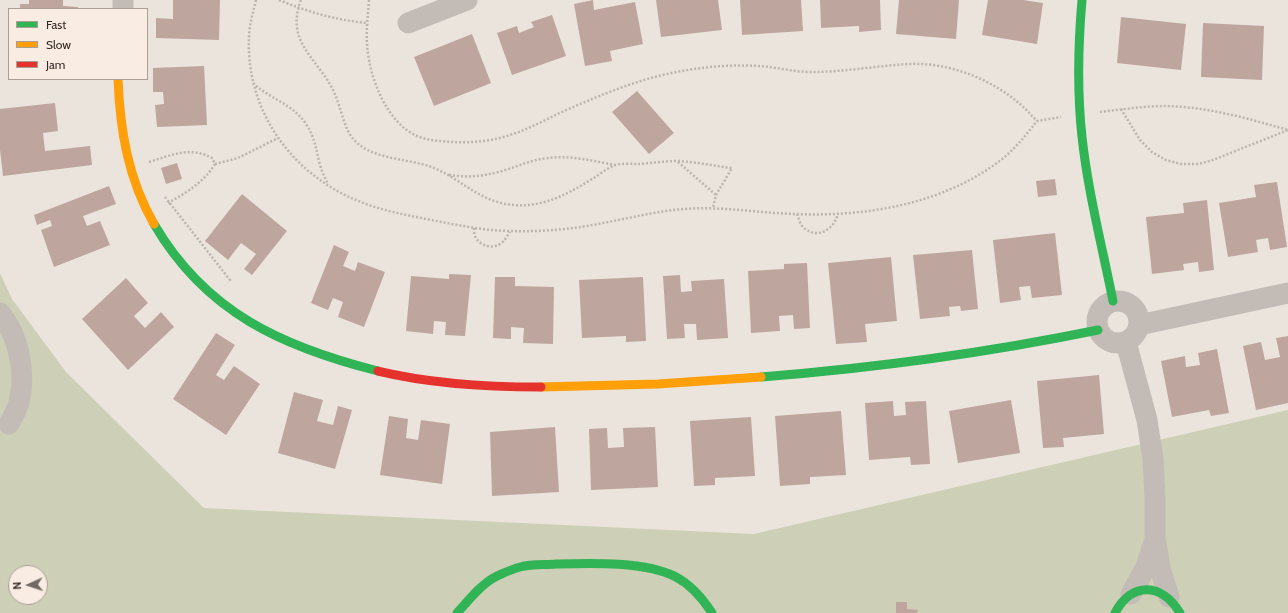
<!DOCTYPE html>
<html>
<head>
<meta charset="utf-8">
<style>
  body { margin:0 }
  #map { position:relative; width:1288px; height:613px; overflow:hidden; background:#ebe4dd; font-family:Cabin,sans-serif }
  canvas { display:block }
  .legend { position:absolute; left:8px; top:8px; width:140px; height:72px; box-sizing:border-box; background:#f9ede3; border:1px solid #aa9f97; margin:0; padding:5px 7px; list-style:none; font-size:12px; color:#332925 }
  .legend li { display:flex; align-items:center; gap:8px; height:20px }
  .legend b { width:20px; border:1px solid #aa9f97 }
  .north { position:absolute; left:8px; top:565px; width:40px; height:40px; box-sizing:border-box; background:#f9ede3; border:1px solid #aa9f97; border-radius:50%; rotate:267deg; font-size:11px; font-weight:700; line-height:16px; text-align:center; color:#332925 }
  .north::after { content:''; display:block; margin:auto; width:14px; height:18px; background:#736a65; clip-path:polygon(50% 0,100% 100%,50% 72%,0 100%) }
</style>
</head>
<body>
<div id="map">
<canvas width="1288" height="613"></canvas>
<ul class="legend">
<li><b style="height:5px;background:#30b455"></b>Fast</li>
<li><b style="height:5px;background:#ff9f0a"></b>Slow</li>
<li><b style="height:5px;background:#e5322d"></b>Jam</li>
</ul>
<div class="north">N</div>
</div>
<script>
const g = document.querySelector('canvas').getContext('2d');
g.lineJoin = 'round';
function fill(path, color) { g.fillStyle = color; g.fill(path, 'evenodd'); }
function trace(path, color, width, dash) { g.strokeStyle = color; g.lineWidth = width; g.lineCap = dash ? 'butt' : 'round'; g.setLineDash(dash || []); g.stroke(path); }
const green = new Path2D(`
  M0,273L12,299L66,372L204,508L754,534L1288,410V613H0ZM16,573H40V597H16Z`);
const building = new Path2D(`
  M29,0H63V6L78,7V9H20V4H29Z
  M173,0H220L219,40L156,38V18L173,19Z
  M593,0L594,10L635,2L643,44L610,51L612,61L585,66L574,4Z
  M656,0H718L722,30L661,37Z
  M740,0H801L803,31L742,35Z
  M820,0H880L881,30L859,32V26L821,28Z
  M899,0H959L956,39L896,34Z
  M988,0H1023L1043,3L1037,44L982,35Z
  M552,15L566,56L512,75L497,33L517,26L519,33L534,27L531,22Z
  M1121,17L1186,24L1181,70L1117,63Z
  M1203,23L1264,26L1262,80L1201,77Z
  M472,34L491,83L434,106L414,57Z
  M204,66L207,125L157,127L155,105L164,104L163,92H153V68Z
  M637,91L674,133L649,154L612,112Z
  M55,103L58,131L43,133L45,151L90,146L92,165L3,176L0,150V109Z
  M177,163L182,179L166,184L161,168Z
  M1055,179L1057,195L1038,197L1036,181Z
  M1277,182L1287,247L1270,250L1268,238L1256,240L1258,252L1228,257L1219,203L1256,197L1254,185Z
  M109,186L116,204L83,216L87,226L100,221L110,245L54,267L41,230L52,226L50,220L37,225L34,215Z
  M242,194L287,231L252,275L244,269L256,254L241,243L228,260L205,241Z
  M1207,200L1214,270L1199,272L1198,262L1183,264L1184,270L1152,274L1146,217L1184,213L1183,203Z
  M1055,233L1062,295L1032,298L1030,286L1019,287L1021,300L1000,303L993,240Z
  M334,245L349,252L343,266L355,271L358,262L385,272L364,327L338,317L343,302L333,298L328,310L311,303Z
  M972,250L978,309L961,311L960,306L949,307L950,316L920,319L913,255Z
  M891,257L897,321L865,324L867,342L836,344L828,263Z
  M807,263L810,328L794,329L793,315L779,316L780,331L751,333L748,271L784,269V264Z
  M449,274L471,275L465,336L445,335L446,322L434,321L433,334L406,331L411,276L449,279Z
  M680,275L681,292L692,291L691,281L724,279L728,338L697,340L696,324H684L685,338L667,339L663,276Z
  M495,277H515V286L554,287L553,344L523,343L524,328L511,327V339L493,338Z
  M643,277L646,341L626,342V336L582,338L579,280Z
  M126,278L148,303L134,316L145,328L161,312L174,327L128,370L82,319Z
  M216,333L235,345L216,375L224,380L234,366L260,384L226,435L173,399Z
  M1288,336V403L1256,410L1243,346L1261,342L1265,360L1280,357L1276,338Z
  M1217,349L1229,413L1211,416L1209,410L1172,417L1161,361L1185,356L1186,367L1200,365L1198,353Z
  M1099,375L1104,434L1063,438L1064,447L1043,448L1037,381Z
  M294,392L323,400L317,421L333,425L338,406L352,410L335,469L278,453Z
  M1011,400L1020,453L958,463L949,411Z
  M893,401L894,416L906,415L905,402L926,401L930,464L911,465L910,457L869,460L865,403Z
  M841,411L846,475L810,477V484L780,486L775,416Z
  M389,416L408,419L406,438L418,440L421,420L450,424L442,484L380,475Z
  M751,417L755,476L715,478V485L694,486L690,421Z
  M555,427L559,492L492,496L490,432Z
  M655,427L658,487L591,490L589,429L607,428L608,448L624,447L623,428Z
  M896,602H907V609L918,610L917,613H896Z`);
const path = new Path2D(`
  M256,0C253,13 249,25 249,38C246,112 293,176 361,202C383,211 407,215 431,220C458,225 485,231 512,231C543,232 574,229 603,223C630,218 657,211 684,209C722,206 758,213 795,214C867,217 943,204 1001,160C1015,149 1026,135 1037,121L1061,117
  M279,0C308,12 336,20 367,23
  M301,0C286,40 313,55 331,86C339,100 341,116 348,131C363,161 407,157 434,168C458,178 476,197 501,203C536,211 563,197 592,179C599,175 607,168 615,165C622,163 632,164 639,164C652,163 665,161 678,161C696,162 714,166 732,168L716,195L713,208
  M369,0C368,15 366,30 367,44C369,77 386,122 417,136C429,141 441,141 453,142C473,143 494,141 513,134C531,128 547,119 564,111C594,98 624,85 655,77C689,68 724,64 759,66C776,67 793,72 811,72C843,72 876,66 908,64C947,62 990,78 1020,104C1026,109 1031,115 1037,121
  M253,83C270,99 293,104 306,124C315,137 316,150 320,165C322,172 325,178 328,184
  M1121,109L1140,140L1152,152L1166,160L1181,164H1198L1213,160L1288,130
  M1100,112C1127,109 1155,104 1183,107C1219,110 1253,120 1288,130
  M149,162C172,155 190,146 212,158L215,164C204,182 186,193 168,203
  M678,162L716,195
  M215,164L238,158L278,138
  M449,175C463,177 476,177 489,174C509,171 527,160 548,158C571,155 593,161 615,165
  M165,197L230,280L228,282
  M797,214C799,219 800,225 804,228C818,240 834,229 838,214
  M474,228C474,231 474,235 476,238C481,246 492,249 500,244C505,241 507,236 510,232`);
const street = new Path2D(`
  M123,9V0
  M408,23L467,0
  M1097 322a21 21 0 1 1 42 0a21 21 0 1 1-42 0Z
  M0,313C19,336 25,370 20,398C19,407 13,416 9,424
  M1139,325L1288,293
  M1126,342L1147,420L1153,459L1155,498V537L1160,568L1169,597
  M1131,594L1146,567L1154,542`);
const fast = new Path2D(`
  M1082,0C1078,46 1077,91 1082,137C1088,192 1102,246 1113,301
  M154,224C206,313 283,347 378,371
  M761,377C875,368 986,353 1098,330
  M457,613C469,600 481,584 497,576C504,573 512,569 520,567C532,564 544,565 556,564C590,563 646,561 676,577C691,585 703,599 712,613
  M1115,613C1132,581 1162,583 1180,613`);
const slow = new Path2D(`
  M118,79C120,130 128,179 154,224
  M541,387L658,384L761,377`);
const jam = new Path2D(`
  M378,371C432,384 487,387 541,387`);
fill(green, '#cdd0b6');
fill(building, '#bea69e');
trace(path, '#bcb4ae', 2.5, [2, 2]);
trace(street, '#c3bbb6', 21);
trace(fast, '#30b455', 9);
trace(slow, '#ff9f0a', 9);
trace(jam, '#e5322d', 9);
</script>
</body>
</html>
